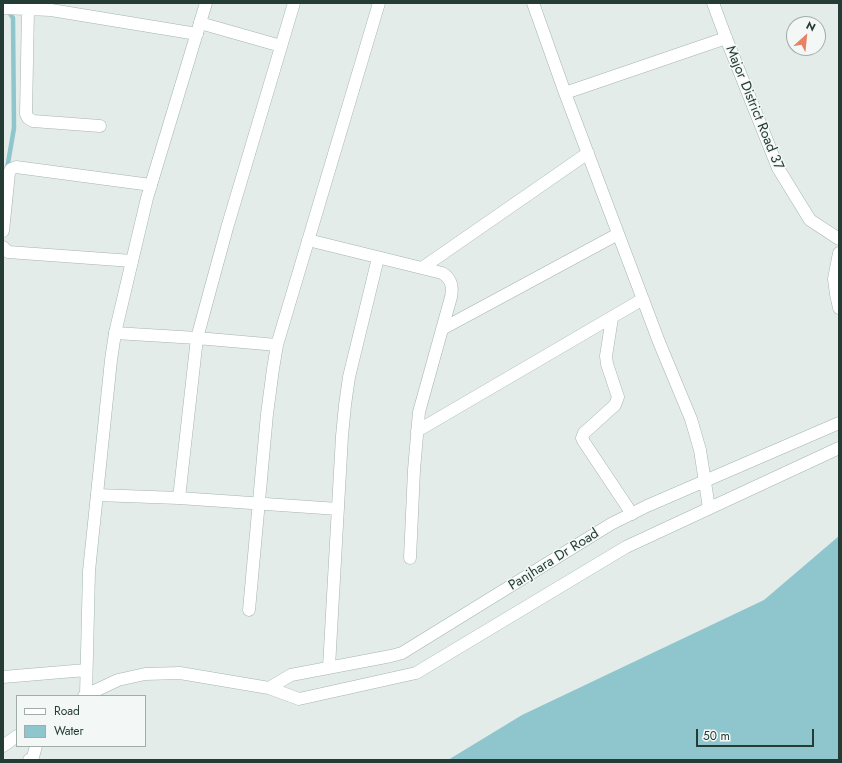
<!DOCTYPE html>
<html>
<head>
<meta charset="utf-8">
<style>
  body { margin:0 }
  #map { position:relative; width:842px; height:763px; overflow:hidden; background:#e3ece8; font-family:Jost,sans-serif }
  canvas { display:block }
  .frame { position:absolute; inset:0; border:4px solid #243c35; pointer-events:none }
  .legend { position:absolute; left:16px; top:695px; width:130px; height:52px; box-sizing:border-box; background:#f3f8f6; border:1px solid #a0ada9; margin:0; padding:5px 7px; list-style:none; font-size:12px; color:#243c35 }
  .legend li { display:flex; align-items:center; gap:8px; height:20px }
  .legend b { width:20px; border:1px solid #a0ada9 }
  .north { position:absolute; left:786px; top:16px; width:40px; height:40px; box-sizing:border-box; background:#f3f8f6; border:1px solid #a0ada9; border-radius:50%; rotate:27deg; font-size:11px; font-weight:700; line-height:16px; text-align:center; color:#243c35 }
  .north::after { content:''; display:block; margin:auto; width:14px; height:18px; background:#e98164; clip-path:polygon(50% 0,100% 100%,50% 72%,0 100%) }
  .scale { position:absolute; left:696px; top:729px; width:118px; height:18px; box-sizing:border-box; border:2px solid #243c35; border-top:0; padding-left:5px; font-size:12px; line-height:14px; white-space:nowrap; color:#243c35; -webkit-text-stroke:3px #f3f8f6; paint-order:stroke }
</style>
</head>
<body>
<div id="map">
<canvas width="842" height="763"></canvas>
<div class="frame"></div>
<ul class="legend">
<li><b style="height:5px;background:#fff"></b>Road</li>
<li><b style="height:11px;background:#8fc5cd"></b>Water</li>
</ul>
<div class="north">N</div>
<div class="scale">50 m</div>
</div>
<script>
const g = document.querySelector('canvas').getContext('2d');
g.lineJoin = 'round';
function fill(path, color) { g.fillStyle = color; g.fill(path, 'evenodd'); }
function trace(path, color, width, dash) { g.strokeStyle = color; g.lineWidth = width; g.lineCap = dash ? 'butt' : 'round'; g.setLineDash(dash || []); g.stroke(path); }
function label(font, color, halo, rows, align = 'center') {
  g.font = font + ' Jost,sans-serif'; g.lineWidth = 3; g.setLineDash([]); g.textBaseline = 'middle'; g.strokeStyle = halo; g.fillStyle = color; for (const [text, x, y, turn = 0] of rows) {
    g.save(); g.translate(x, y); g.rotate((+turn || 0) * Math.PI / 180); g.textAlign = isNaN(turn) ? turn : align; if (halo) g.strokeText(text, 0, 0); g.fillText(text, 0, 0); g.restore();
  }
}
const water = new Path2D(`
  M839,536V760H448L522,715L764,600Z`);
const stream = new Path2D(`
  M7,169L14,128L13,18L7,9`);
const street = new Path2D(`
  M533,3L565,93
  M3,8L51,10L197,34
  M28,9L26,114L28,118L33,121L100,126
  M200,23L281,46
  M3,231L9,173L11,169L16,167L151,185
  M308,240L442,273C452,279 453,287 451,297L419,412L414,470L410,558
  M3,247L8,252L132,261
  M839,253L834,279L836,294L839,308
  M422,268L588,153
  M612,318L606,356L607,364L618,397L615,405L584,433L582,438L584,442L632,514
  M442,329L618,234
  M115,333L197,338L277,345
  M417,431L643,299
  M97,495L179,498L338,509
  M179,498L197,338L227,228L294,3
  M709,508L700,450L691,419L659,342L565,93L726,38
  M249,610L267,414L273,369L277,345L379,3
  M329,667L342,436L345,405L349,377L378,258`);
const secondary = new Path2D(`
  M713,3L726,38L778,168L810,220L839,239
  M3,677L86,670
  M269,688L291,675L391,656L402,653L611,524L647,506L839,423
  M86,695L89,571L111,360L115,333L147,198L206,3
  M84,696L118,680L145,674L180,673L269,688L299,699L416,673L626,547L839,448
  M3,746L17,736
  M29,760L33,757L36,746`);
const streetNames = [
  ["Major District Road 37",754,108,68],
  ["Panjhara Dr Road",554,560,-32]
];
fill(water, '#8fc5cd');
trace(stream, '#8fc5cd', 4.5);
trace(street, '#a6b4af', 13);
trace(secondary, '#a2b7af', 13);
trace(street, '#fff', 12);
trace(secondary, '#fff', 12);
label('14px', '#243c35', '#f3f8f6', streetNames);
</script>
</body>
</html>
